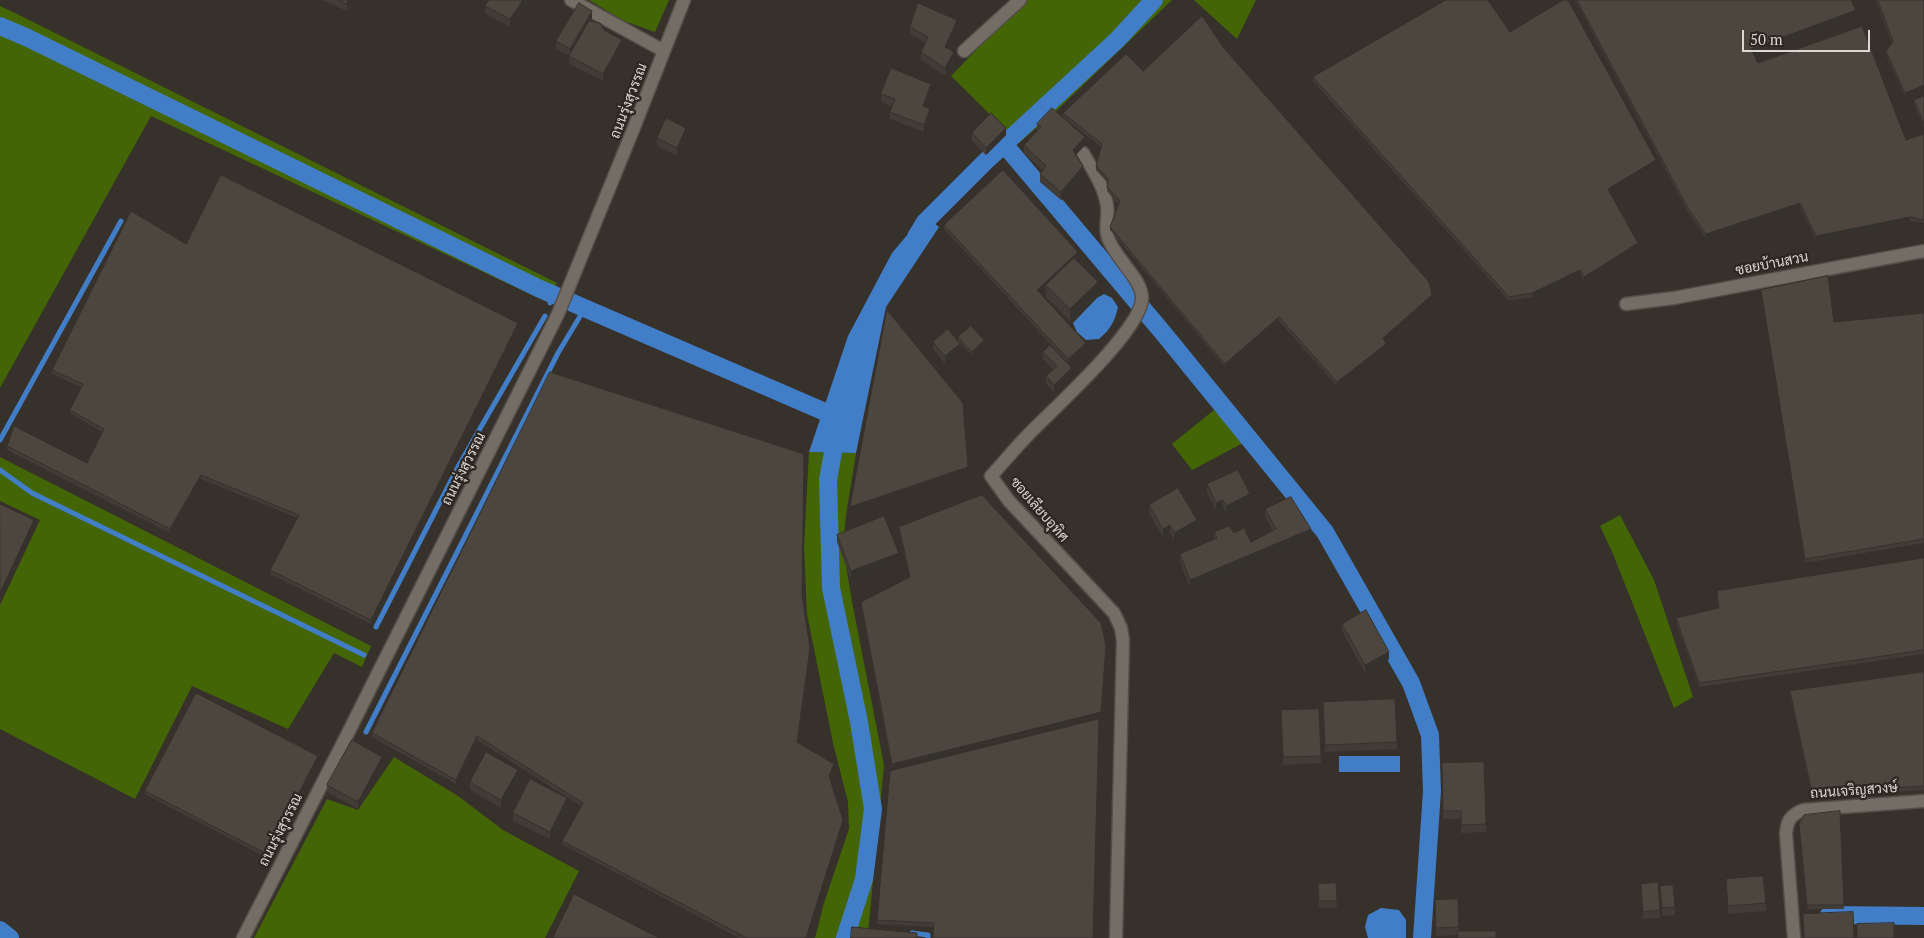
<!DOCTYPE html>
<html>
<head>
<meta charset="utf-8">
<style>
  body { margin:0 }
  #map { position:relative; width:1924px; height:938px; overflow:hidden; background:#37312b; font-family:"PT Serif",serif }
  canvas { display:block }
  .scale { position:absolute; left:1742px; top:30px; width:128px; height:22px; box-sizing:border-box; border:2px solid #dbd7d3; border-top:0; padding-left:6px; font-size:15px; line-height:18px; white-space:nowrap; color:#dbd7d3; -webkit-text-stroke:4px #2d2721; paint-order:stroke }
</style>
</head>
<body>
<div id="map">
<canvas width="1924" height="938"></canvas>
<div class="scale">50 m</div>
</div>
<script>
const g = document.querySelector('canvas').getContext('2d');
g.lineJoin = 'round';
function fill(path, color) { g.fillStyle = color; g.fill(path, 'evenodd'); }
function trace(path, color, width, dash) { g.strokeStyle = color; g.lineWidth = width; g.lineCap = dash ? 'butt' : 'round'; g.setLineDash(dash || []); g.stroke(path); }
function label(font, color, halo, rows, align = 'center') {
  g.font = font + ' "PT Serif",Sarabun,serif'; g.lineWidth = 4.5; g.setLineDash([]); g.textBaseline = 'middle'; g.strokeStyle = halo; g.fillStyle = color; for (const [text, x, y, turn = 0] of rows) {
    g.save(); g.translate(x, y); g.rotate((+turn || 0) * Math.PI / 180); g.textAlign = isNaN(turn) ? turn : align; if (halo) g.strokeText(text, 0, 0); g.fillText(text, 0, 0); g.restore();
  }
}
const green = new Path2D(`
  M589,0H669L655,32L624,21Z
  M1025,0H1172L1055,112L1019,143L951,76Z
  M1194,0H1256L1237,39Z
  M0,6L13,12L557,283L547,302L151,116L0,388Z
  M1214,410L1245,442L1192,470L1172,444Z
  M809,452L856,453L846,515L843,547L852,602L884,765L868,933L865,938H815L824,903L849,829L848,802L833,743L807,614L804,547Z
  M0,457L371,646L362,667L334,653L288,729L192,686L135,799L0,729V605L40,520L0,501Z
  M1620,515L1654,580L1693,697L1674,708L1613,554L1600,526Z
  M394,757L458,796L503,830L579,871L545,938H254L327,799L358,810Z`);
const water = new Path2D(`
  M924,215L939,227L886,307L856,453L809,452L848,336L892,253Z
  M1104,294L1112,298L1118,307C1115,321 1110,330 1099,339L1086,340L1077,332L1073,323L1097,298Z
  M1339,756H1400V772H1339Z
  M1381,908L1399,910L1406,920V938H1368L1365,927L1368,915Z`);
const stream = new Path2D(`
  M550,303L554,295
  M0,440L121,221
  M0,470L32,493L364,655
  M376,627L459,465L545,316
  M366,732L558,353L585,308
  M912,933L928,935V938`);
const canal = new Path2D(`
  M0,26L28,38L538,288L839,418
  M1004,144L1164,334L1325,532L1411,683L1430,735L1432,791L1422,938
  M916,237L925,222L986,161L1117,40L1154,0
  M837,430L828,480L831,588L859,722L873,809L864,879L845,938
  M1829,915L1924,916
  M0,930L10,938`);
const street = new Path2D(`
  M571,0L664,51
  M964,51L1020,0
  M1083,153C1092,169 1104,186 1107,205C1109,216 1104,227 1108,238C1115,258 1141,278 1142,297C1144,328 1052,410 1029,434C1016,447 1004,462 991,476L1009,501L1114,613L1121,628L1123,640L1116,938
  M1626,304L1674,298L1924,251
  M243,938L346,737L558,314L633,130L684,0
  M1794,938L1786,834C1787,821 1790,815 1803,810L1924,801`);
const wall = new Path2D(`
  M322,0H352L347,11Z
  M527,0L510,27L485,14V6Z
  M1575,0H1851L1856,14L1752,53L1758,63L1906,140L1924,134V223L1910,221L1816,240L1800,207L1706,238L1688,212Z
  M1876,0H1924V88L1905,96L1886,55V51L1892,44Z
  M592,18L591,22L604,30L622,47L603,81L569,64V56L556,49V41Z
  M910,27L957,28L948,48L954,59L945,76L921,60V52L925,43L910,34Z
  M1510,32L1656,164L1609,192L1638,247L1584,281L1580,274L1532,297L1509,301L1313,81V77Z
  M1223,47L1432,299L1384,340L1386,348L1337,386L1279,321L1225,367L1110,230V227L1118,204L1107,191L1108,183L1096,170V166L1101,147L1063,117V113L1143,71Z
  M931,92L925,107L930,116L924,132L890,119V112L892,106L881,102V94Z
  M1924,96V128L1914,104V100Z
  M1037,124L1085,145L1076,155L1083,174L1061,200L1040,182V174L1043,171L1024,153V145L1037,131Z
  M972,133L1006,135L986,155L972,141Z
  M686,136L677,155L657,146V138Z
  M944,225L1078,256L1075,259L1098,293L1070,321L1046,297V285L1053,279L1039,292L1086,347L1068,363L944,229Z
  M186,244L518,326L371,624L270,574V570L298,518L201,479L170,533L7,450V446L87,463L102,432L70,413V410L81,387L52,374V370Z
  M1761,290L1834,322L1924,313V543L1805,563Z
  M958,337L984,344L972,355L958,341Z
  M933,342L960,351L945,364L933,349Z
  M1043,352L1072,375L1054,392L1046,384V376L1053,370L1043,359Z
  M1207,484L1250,502L1226,513L1223,507L1216,511L1207,492Z
  M1149,505L1197,528L1174,540L1170,533L1163,537L1149,513Z
  M1265,509L1311,536L1190,588L1180,562V554L1214,539V532L1234,533L1251,542L1273,531L1265,517Z
  M899,527L1101,716L892,768L861,605V602L910,578L899,530Z
  M837,535L899,560L851,579L837,542Z
  M1924,558V654L1699,687L1676,622V618L1718,608L1717,591Z
  M802,595L810,651L798,743L834,768L829,778L843,824L807,938H739L562,844V841L581,806L477,740L456,784L372,737V733Z
  M1342,624L1389,659L1365,673L1342,631Z
  M1924,672V790L1812,797L1790,695V691Z
  M1323,710L1397,742V749L1325,752Z
  M1281,718L1321,756V763L1283,765Z
  M1099,719L933,927L877,924V920Z
  M318,760L267,858L145,794V791Z
  M1484,762L1486,832L1461,833V819H1443L1442,763Z
  M382,764L358,809L327,792V785Z
  M518,778L501,808L470,790V782Z
  M567,805L550,839L513,821V813Z
  M1840,811L1844,909H1807L1799,824Z
  M1726,879L1766,903V911L1728,914Z
  M1336,883L1337,908H1319L1318,884Z
  M1641,884L1660,910V918L1643,919Z
  M1660,886L1675,907V915L1662,916Z
  M1458,899L1459,931L1458,935L1436,936L1435,900Z`);
const shadedWall = new Path2D(`
  M348,0H352L347,11V4Z
  M523,0H527L510,27V19Z
  M1856,10V14L1751,53V49Z
  M592,11V18L570,57V49Z
  M957,20V28L945,54V47Z
  M622,40V47L603,81V74Z
  M954,52V59L945,76V68Z
  M931,84V92L923,113V106Z
  M1924,85V88L1905,96V93Z
  M930,109V116L924,132V125Z
  M686,128V136L677,155V148Z
  M1006,128V135L986,155V148Z
  M1085,137V145L1073,158V150Z
  M1656,160V164L1608,193V189Z
  M1083,166V174L1061,200V192Z
  M1800,203V207L1706,238V234Z
  M1910,217V221L1816,240V236Z
  M1638,243V247L1584,281V277Z
  M1078,252V256L1037,294V290Z
  M1580,270V274L1532,297V293Z
  M1098,282V293L1070,321V309Z
  M1432,295V299L1383,342V338Z
  M1279,317V321L1225,367V364Z
  M518,323V326L371,624V620Z
  M984,340V344L972,355V352Z
  M1086,343V347L1068,363V359Z
  M960,344V351L945,364V356Z
  M1386,344V348L1337,386V382Z
  M1072,368V375L1054,392V385Z
  M968,467V470L850,511V507Z
  M201,475V479L170,533V529Z
  M1250,494V502L1226,513V506Z
  M1223,500V507L1216,511V503Z
  M34,520V523L0,596V593Z
  M1197,520V528L1174,540V533Z
  M1170,525V533L1163,537V529Z
  M1311,529V536L1190,588V580Z
  M899,553V560L851,579V571Z
  M810,648V651L797,746V742Z
  M1106,649L1101,716L892,768V764Z
  M1389,652V659L1365,673V665Z
  M477,736V740L456,784V780Z
  M318,756V760L267,858V854Z
  M382,757V764L358,809V802Z
  M834,764V768L829,780V776Z
  M518,770V778L501,808V800Z
  M567,798V805L550,839V832Z
  M843,820V824L807,938H806Z`);
const building = new Path2D(`
  M339,0H348L347,4Z
  M489,0H523L510,19L485,6Z
  M1446,0H1488L1510,32L1563,0H1568L1656,160L1608,189L1638,243L1584,277L1580,270L1532,293L1509,297L1313,77Z
  M1577,0H1851L1856,10L1751,49L1758,63L1862,26L1906,140L1924,134V220L1910,217L1816,236L1800,203L1706,234L1688,208Z
  M1878,0H1924V85L1905,93L1886,51L1893,42Z
  M579,3L592,11L570,49L556,41Z
  M918,3L957,20L945,47L954,52L945,68L921,52L928,37L910,27Z
  M1202,16L1223,47L1429,282L1432,295L1383,338L1386,344L1337,382L1279,317L1225,364L1110,227L1120,201L1107,187L1108,179L1096,166L1102,144L1063,113L1126,54L1143,71Z
  M589,21L600,23L604,30L622,40L603,74L569,56Z
  M891,68L931,84L923,106L930,109L924,125L890,112L895,99L881,94Z
  M1924,96V124L1914,100Z
  M1052,108L1085,137L1073,150L1083,166L1061,192L1040,174L1046,166L1024,145L1041,127L1037,124Z
  M991,113L1006,128L986,148L972,133Z
  M666,118L686,128L677,148L657,138Z
  M1003,170L1078,252L1037,290L1086,343L1068,359L944,225Z
  M221,175L518,323L371,620L270,570L299,515L201,475L170,529L7,446L14,426L87,463L104,429L70,410L83,384L52,370L131,211L186,244Z
  M1074,258L1098,282L1070,309L1046,285Z
  M1828,276L1834,322L1924,313V539L1805,559L1761,290Z
  M887,310L963,403L968,467L850,507Z
  M971,326L984,340L972,352L958,337Z
  M948,329L960,344L945,356L933,342Z
  M1050,345L1072,368L1054,385L1046,376L1057,366L1043,352Z
  M550,372L804,454L802,595L810,648L797,742L834,764L829,776L843,820L806,938H747L562,841L583,803L477,736L456,780L372,733Z
  M1238,470L1250,494L1226,506L1223,500L1216,503L1207,484Z
  M1178,488L1197,520L1174,533L1170,525L1163,529L1149,505Z
  M982,495L1101,623L1106,646L1101,712L892,764L861,602L910,577L899,527Z
  M1291,497L1311,529L1190,580L1180,554L1217,538L1214,532L1229,526L1234,533L1244,528L1251,542L1276,529L1265,509Z
  M0,504L34,520L0,593Z
  M884,516L899,553L851,571L837,535Z
  M1924,558V650L1699,683L1676,618L1719,608L1717,591Z
  M1366,610L1389,652L1365,665L1342,624Z
  M1924,672V786L1812,793L1790,691Z
  M196,693L318,756L267,854L145,791Z
  M1395,699L1397,742L1325,745L1323,702Z
  M1319,709L1321,756L1283,757L1281,710Z
  M1099,719L1093,938H933L934,923L877,920L890,771Z
  M352,740L382,757L358,802L327,785Z
  M486,752L518,770L501,800L470,782Z
  M1484,762L1486,824L1461,825V811H1443L1442,763Z
  M530,779L567,798L550,832L513,813Z
  M1840,811L1844,905H1807L1799,824L1804,815Z
  M1763,876L1766,903L1728,906L1726,879Z
  M1658,882L1660,910L1643,912L1641,884Z
  M1336,883L1337,901H1319L1318,884Z
  M1673,885L1675,907L1662,908L1660,886Z
  M574,894L659,938H553Z
  M1458,899L1459,927L1436,928L1435,900Z
  M1853,912L1854,938H1804L1803,914Z
  M1894,923V938H1857V924Z
  M852,927L917,933V938H851Z
  M1458,931H1496V938H1458Z`);
const streetNames = [
  ["ถนนรุ่งสุวรรณ",629,101,-69],
  ["ซอยบ้านสวน",1772,264,-11],
  ["ถนนรุ่งสุวรรณ",464,469,-63],
  ["ซอยเลียบอุทิศ",1039,510,49],
  ["ถนนเจริญสวงษ์",1854,791,-4],
  ["ถนนรุ่งสุวรรณ",281,830,-63]
];
fill(green, '#446505');
fill(water, '#417ec7');
trace(stream, '#417ec7', 5);
trace(canal, '#417ec7', 18);
trace(street, '#544e49', 15);
trace(street, '#746d65', 12);
fill(wall, '#413c36');
fill(shadedWall, '#35312c');
fill(building, '#4c463f');
trace(building, '#35312c', 1);
label('14px', '#dbd7d3', '#2d2721', streetNames);
</script>
</body>
</html>
